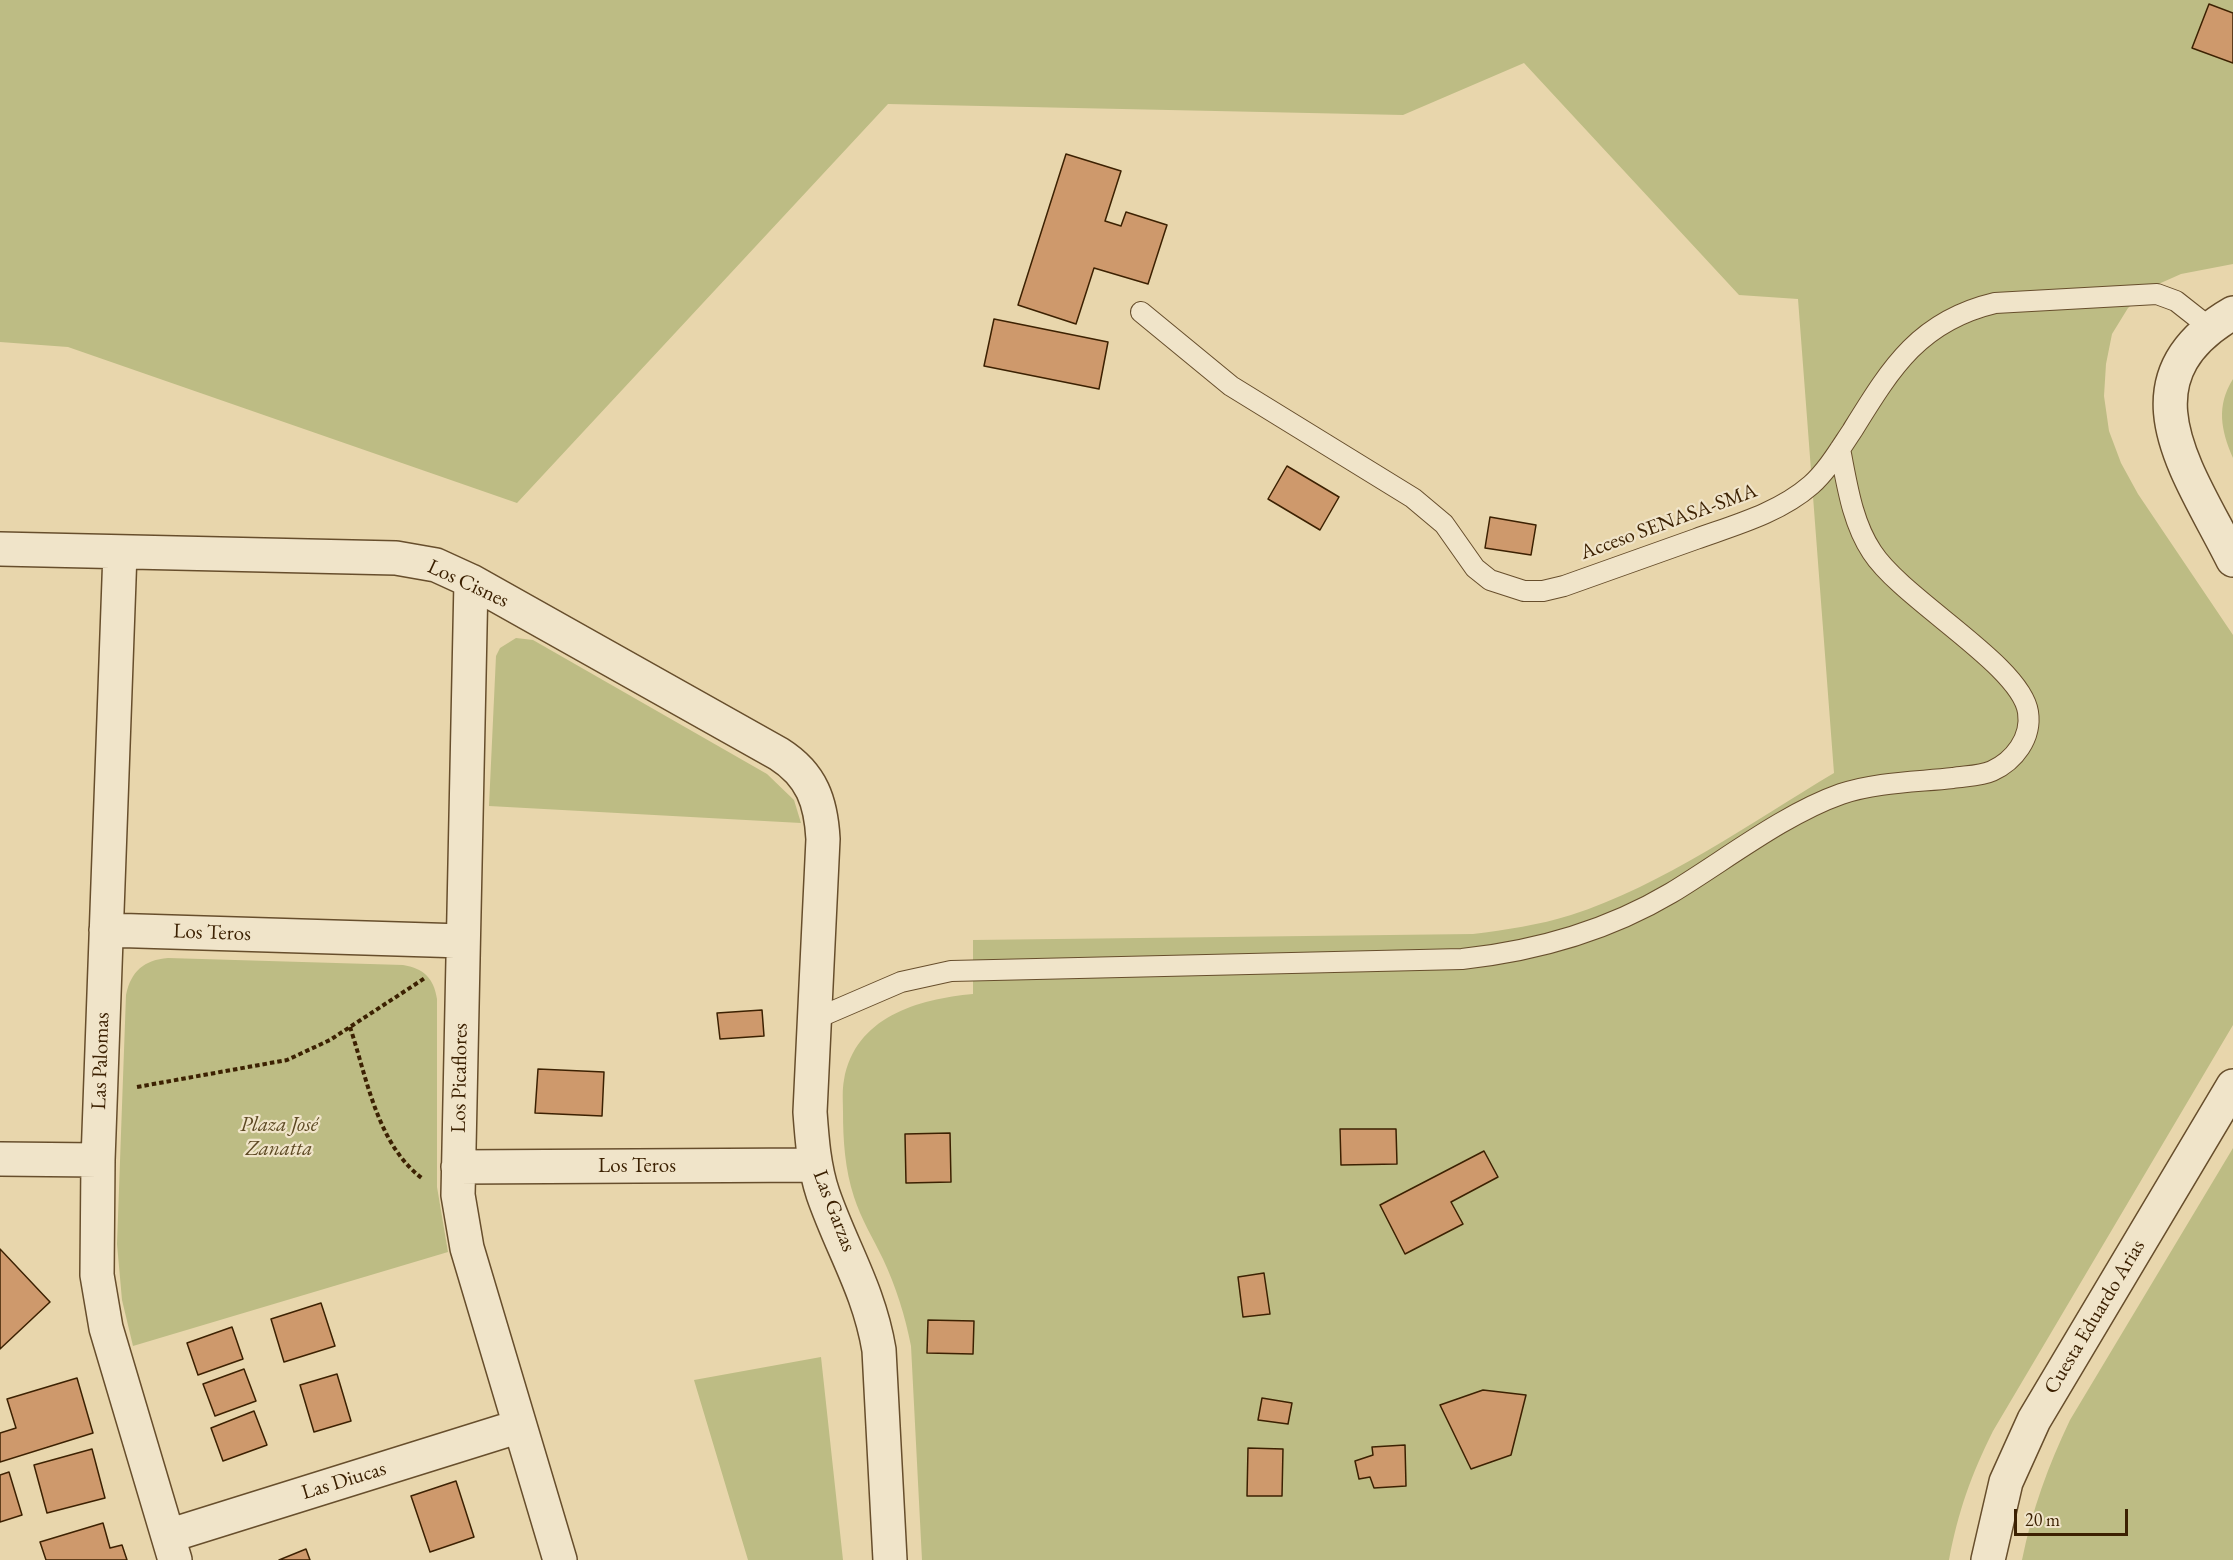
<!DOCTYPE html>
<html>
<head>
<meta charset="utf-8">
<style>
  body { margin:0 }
  #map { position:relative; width:2233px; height:1560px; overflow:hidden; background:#e8d6ac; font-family:"EB Garamond",serif }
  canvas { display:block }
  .scale { position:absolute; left:2014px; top:1509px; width:114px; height:27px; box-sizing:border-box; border:3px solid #3c2102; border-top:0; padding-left:8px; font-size:18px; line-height:21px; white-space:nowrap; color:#3c2102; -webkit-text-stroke:4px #f0e4c9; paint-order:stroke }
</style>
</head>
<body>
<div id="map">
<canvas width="2233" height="1560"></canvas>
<div class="scale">20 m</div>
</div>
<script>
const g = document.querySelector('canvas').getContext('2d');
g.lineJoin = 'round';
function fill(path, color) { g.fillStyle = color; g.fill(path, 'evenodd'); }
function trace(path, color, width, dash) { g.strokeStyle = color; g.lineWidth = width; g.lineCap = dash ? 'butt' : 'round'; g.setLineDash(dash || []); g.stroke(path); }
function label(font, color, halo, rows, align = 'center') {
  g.font = font + ' "EB Garamond",serif'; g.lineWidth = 4.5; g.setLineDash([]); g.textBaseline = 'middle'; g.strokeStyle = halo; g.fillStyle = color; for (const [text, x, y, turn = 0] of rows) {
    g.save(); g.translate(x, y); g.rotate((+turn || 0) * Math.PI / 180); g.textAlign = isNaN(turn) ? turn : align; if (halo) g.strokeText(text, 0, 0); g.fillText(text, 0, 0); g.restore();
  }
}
const green = new Path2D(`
  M0,0H2233V264L2181,274L2154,286L2128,308L2112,334L2106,364L2104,396L2109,431L2121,463L2138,494L2233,635V1025L1993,1431C1971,1475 1958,1512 1949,1560H922L911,1346C905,1315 896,1287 883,1259C873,1238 861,1219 854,1197C845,1169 843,1141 843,1111C843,1101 842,1090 844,1080C855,1017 918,999 973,994V940L1473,934C1506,930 1539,925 1571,915C1662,886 1752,822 1834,773L1798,299L1739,295L1524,63L1403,115L888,104L517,503L68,347L0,342Z
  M2233,379V458C2221,430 2216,406 2233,379Z
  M516,638L533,640L767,774L794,800L801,823L489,806L496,656L500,648Z
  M168,958L403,965C423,968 434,978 437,999V1187L448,1252L133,1346L122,1300L117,1244L126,995C131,971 144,960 168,958Z
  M2233,1148V1560H2022C2032,1510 2048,1466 2070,1420Z
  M821,1357L843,1560H748L694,1380Z`);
const building = new Path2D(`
  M2209,4L2233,13V63L2192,48Z
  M1066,154L1121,171L1105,221L1121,226L1126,212L1167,225L1148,284L1094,268L1076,324L1018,305Z
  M994,319L1108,342L1099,389L984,366Z
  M1287,466L1339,497L1320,530L1268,499Z
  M1490,517L1536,525L1531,555L1485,548Z
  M762,1010L764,1036L720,1039L717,1013Z
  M538,1069L604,1072L602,1116L535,1113Z
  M1340,1129H1396L1397,1164L1341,1165Z
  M950,1133L951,1182L906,1183L905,1134Z
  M1484,1151L1498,1177L1451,1202L1463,1224L1405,1254L1380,1205Z
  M0,1249L50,1302L0,1349Z
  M1264,1273L1270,1314L1243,1317L1238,1277Z
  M321,1303L335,1346L284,1362L271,1319Z
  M928,1320L974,1321L973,1354L927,1353Z
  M232,1327L243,1359L198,1375L187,1343Z
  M244,1369L256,1401L215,1416L203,1384Z
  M337,1374L351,1421L314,1432L300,1385Z
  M77,1378L93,1433L0,1462V1433L16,1428L7,1399Z
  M1483,1390L1526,1395L1511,1455L1471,1469L1440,1405Z
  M1262,1398L1292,1403L1288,1424L1258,1420Z
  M254,1411L267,1445L223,1461L211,1428Z
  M1405,1445L1406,1486L1374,1488L1370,1477L1359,1479L1355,1461L1373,1455L1372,1447Z
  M1248,1448L1283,1449L1282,1496H1247Z
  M92,1449L105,1498L47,1513L34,1465Z
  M9,1472L22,1515L0,1522V1475Z
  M456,1481L474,1537L430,1552L411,1496Z
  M103,1523L110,1548L122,1545L127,1560H46L40,1542Z
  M306,1549L310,1560H279Z`);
const path = new Path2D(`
  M350,1027C367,1078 377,1145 423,1179
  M137,1087L287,1060L330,1040L425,978`);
const service = new Path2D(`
  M1141,312L1231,386L1413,498L1444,524L1475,568L1490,580L1524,591H1543L1564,586C1608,570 1652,555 1696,539C1735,525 1779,513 1811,485C1827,471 1840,449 1852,431C1891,368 1919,321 1995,303L2157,294L2176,301L2209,327
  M815,1019L901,982L951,971L1462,959C1536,951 1607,931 1671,893C1724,861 1784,814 1841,794C1876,782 1917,782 1953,778C1965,776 1981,776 1992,771C2014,761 2032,738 2028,712C2021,665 1903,600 1872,552C1852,522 1847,484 1840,449`);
const minor = new Path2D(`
  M0,549L396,558L436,565L471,581L779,754C812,775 821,802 823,839L810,1112C812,1140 814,1167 823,1194C842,1249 869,1290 879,1350L890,1560
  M120,552L98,1160L97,1275L106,1328L175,1560
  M471,581L458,1195L467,1248L560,1560
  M106,930L463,941
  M0,1159L98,1160
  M458,1167L815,1165
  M168,1536L520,1426`);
const tertiary = new Path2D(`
  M2233,313C2117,380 2189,472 2233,560
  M1988,1560L2006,1482L2034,1420L2233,1086`);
const streetNames = [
  ["Acceso SENASA-SMA",1669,522,-20],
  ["Los Cisnes",468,584,25],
  ["Los Teros",212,933,2],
  ["Las Palomas",101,1061,-88],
  ["Los Picaflores",460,1078,-89],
  ["Los Teros",637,1166],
  ["Las Garzas",834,1211,69],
  ["Cuesta Eduardo Arias",2095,1317,-59],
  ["Las Diucas",344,1481,-17]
];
const parkNames = [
  ["Plaza José",279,1125],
  ["Zanatta",279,1149]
];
fill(green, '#bdbc84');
fill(building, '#ce996c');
trace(building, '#3c2102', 1.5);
trace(service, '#674e2c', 22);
trace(minor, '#674e2c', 36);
trace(tertiary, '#674e2c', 36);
trace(path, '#3c2102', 4, [4.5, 3]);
trace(service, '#f0e4c9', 20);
trace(minor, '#f0e4c9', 33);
trace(tertiary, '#f0e4c9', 33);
label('21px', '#3c2102', '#f0e4c9', streetNames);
label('italic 21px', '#5c4822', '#f0e4c9', parkNames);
</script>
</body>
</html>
